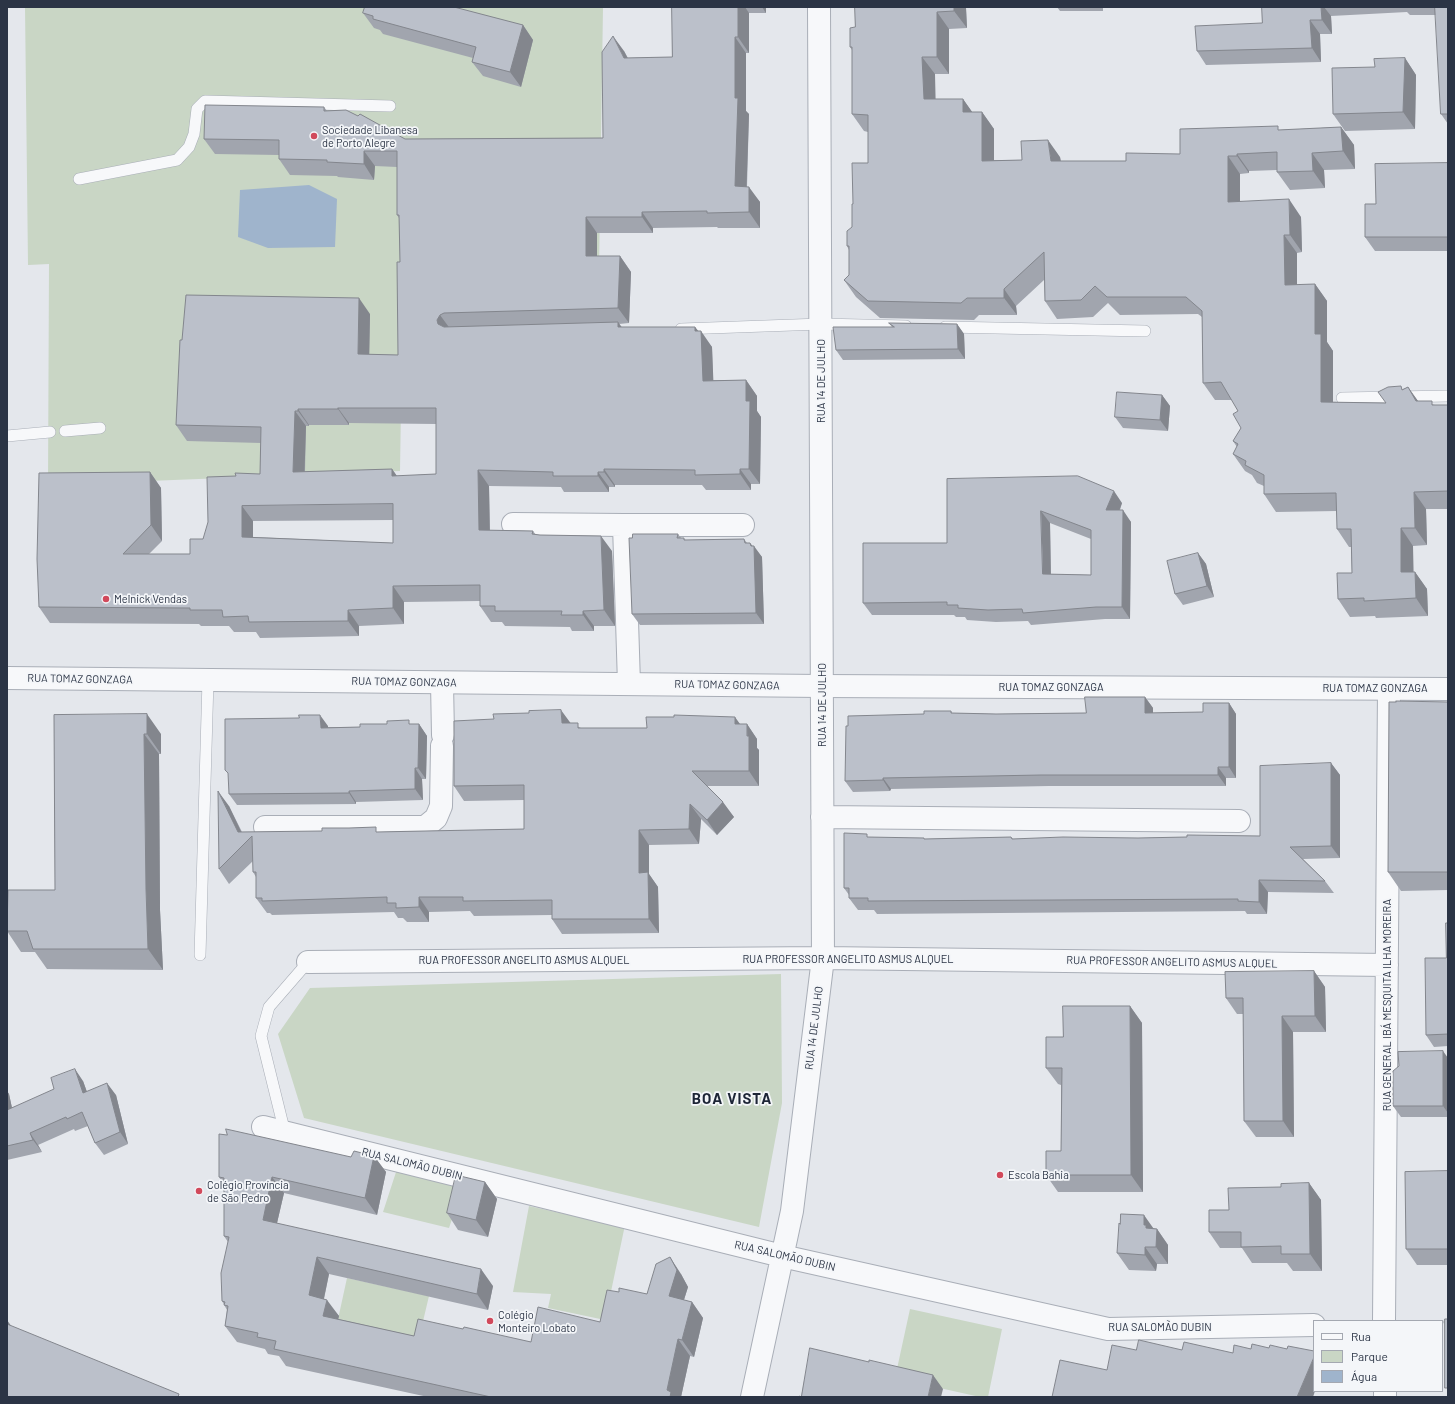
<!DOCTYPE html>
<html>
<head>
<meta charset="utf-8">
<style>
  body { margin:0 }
  #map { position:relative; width:1455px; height:1404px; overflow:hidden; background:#e4e7ec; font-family:Barlow,sans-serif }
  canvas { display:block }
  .frame { position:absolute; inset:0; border:8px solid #2b3445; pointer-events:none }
  .legend { position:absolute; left:1313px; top:1320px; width:130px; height:72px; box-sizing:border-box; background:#f4f6f9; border:1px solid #a4a8b1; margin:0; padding:5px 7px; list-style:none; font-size:12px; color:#2b3445 }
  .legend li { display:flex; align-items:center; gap:8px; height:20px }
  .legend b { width:20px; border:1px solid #a4a8b1 }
</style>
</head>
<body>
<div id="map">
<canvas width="1455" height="1404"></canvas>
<div class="frame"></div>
<ul class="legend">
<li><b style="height:5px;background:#f7f8fa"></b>Rua</li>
<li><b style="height:11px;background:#c9d6c5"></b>Parque</li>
<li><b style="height:11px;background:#9fb4cc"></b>Água</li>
</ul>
</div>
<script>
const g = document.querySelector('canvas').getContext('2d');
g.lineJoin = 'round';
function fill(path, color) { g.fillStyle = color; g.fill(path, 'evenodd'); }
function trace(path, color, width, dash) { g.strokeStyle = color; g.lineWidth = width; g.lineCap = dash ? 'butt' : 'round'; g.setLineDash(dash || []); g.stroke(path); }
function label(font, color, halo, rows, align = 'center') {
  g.font = font + ' Barlow,sans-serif'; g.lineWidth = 3.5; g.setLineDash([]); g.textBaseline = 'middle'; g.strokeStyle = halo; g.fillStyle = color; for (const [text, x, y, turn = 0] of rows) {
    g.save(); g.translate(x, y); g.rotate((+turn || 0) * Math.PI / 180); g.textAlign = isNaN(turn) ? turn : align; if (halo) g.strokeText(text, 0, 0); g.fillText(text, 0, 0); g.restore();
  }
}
const green = new Path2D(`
  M25,7H603L599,271L403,273L400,471L48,485L49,264L28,265Z
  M781,974L782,1103L759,1227L304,1118L278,1034L310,988Z
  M397,1169L462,1189L449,1228L383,1212Z
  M529,1206L569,1215L570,1212L625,1225L605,1320L548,1308L551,1294L513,1292Z
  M347,1278L429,1296L419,1338L335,1333Z
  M910,1309L1002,1329L988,1397H980L895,1378Z`);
const water = new Path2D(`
  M309,185L337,199L335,247L268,248L238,237L240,190Z`);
const path = new Path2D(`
  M1442,1322H1448`);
const service = new Path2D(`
  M79,179L177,160L189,147L194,134L197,109L205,101L390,106
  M945,327L1145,331
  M681,329L821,324L906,326
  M1342,398L1448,396
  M65,431L100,428
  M7,436L50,432
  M200,955L208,680
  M285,1133L261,1036L269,1007L308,962`);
const minor = new Path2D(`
  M513,524L624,525L629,684
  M624,525H743
  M442,683L443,735
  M822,817L1239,821
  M265,827H425L436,818L441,806L442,746
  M308,962L823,958L1387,965
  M263,1127L782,1256L1108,1329L1314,1325
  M1384,1321L1389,689
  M1385,1391V1397
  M752,1397L792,1211L823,958L819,7`);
const tertiary = new Path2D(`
  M7,678L822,686L1448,689`);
const wall = new Path2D(`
  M672,7H766V13H749V53H746V111L749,114L747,187L760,202V228H718L717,227L653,228V233H597V256H620L631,272L629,323L619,324L621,327H695L712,347L713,380H746L757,396V411L761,417L760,484H751V490H706L702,485H615V487H609V492H564L561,487L489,486L490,530L533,531L536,535L612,551L615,626H594V631H572L570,627L505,626L502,622H491L480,606V601L404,602V624L359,626V636L260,638L256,632H234L229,626H201L199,624L50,623L39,607L150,472L161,488L162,541L149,554H190L203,539L236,476L260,474L261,443L187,441L176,425L370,314L369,354L398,355L400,262L399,218L397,215V167L375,166L374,180L338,177L337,176L290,175L279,159V155L215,154L204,139L324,107L327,111L405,139L603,138L624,51L628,58L672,57ZM349,423L436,424V474L397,476L392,469L305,472L306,426H309V425H349ZM393,520V543L253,537V521Z
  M855,7H982V8H966L967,28L949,29V74H935V99H963L972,112H982L994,129V160H1022L1060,157L1061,161H1126L1180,154L1280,130L1341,127L1354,145L1355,169L1324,170L1325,188L1290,190L1277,172V170L1249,171V173L1240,174V201L1301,217L1302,252L1297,253V285L1315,284L1327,301V342L1333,351V402L1386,403L1403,389L1408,387L1418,401L1435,405H1448V509H1426L1427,545L1413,546V572H1415L1427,589L1428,616L1376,618L1375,616L1350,617L1338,599L1352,573L1351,547H1349L1337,529V511L1276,512L1264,494V486L1257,483L1252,475L1245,471L1233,454L1237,447L1233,441L1241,428L1238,411L1232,400H1215L1203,383L1202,317L1198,314L1120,315L1108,303L1093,317L1057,319L1045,301L1044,280L1016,306L1017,315H979L974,320L880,318L856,297L844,280L849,275V250L847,246L852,227L853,204L868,163V132L864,131L852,114V50L850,47L855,27Z
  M1057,7H1103V11H1060Z
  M1262,7H1448V124L1441,114L1436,15H1410L1407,12L1331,16L1332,34H1320L1321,62L1206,65L1197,51L1262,23Z
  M363,13L523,25L533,40L521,87L483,76L472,62L473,58L383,34L380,30L374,28Z
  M1405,58L1416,75L1415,129L1345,131L1333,114L1375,67Z
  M1448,163V251H1375L1365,237L1376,204Z
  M889,323L957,324L964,334L965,359L843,360L836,350L892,327Z
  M1162,395L1170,406L1168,431L1123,428L1115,417Z
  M947,479L1122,503L1120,510L1131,522L1130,619H1105L1031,625L1028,621L996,622L967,620L965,617H956L954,615H872L863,603L947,543ZM1050,523L1091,539V575L1051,574Z
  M678,534L681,538L686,540L744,539L747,543H750L762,557L764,624L640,625L632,614Z
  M1198,553L1206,564L1214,597L1183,605L1175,594Z
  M1145,697L1153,708V713L1203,712L1229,703L1236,714V778H1226V786H1049L891,789L890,791L853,792L845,781L924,714L951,711L952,713L996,714L1086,713Z
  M1448,702V890L1401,891L1388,872Z
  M54,715L161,734V754H159L160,910L163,970L47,969L35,952H21L7,931L55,890Z
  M571,723L581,728H647L747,724L757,739V748L759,750V786H707L734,817L717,835L701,819L699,844L649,845V874L658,887L659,933L562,934L552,919V915L474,916L470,911L429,912V922H407L403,918H398L394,912L272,915L270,913H267L256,898V877L253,872V861L229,884L219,869L229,806L242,832H379L524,829V800L464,801L454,786Z
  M412,724H419L427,736L426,779H422L423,800L356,802V804L237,805L229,794L328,726V727H360Z
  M1331,763L1340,775V858L1303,859L1325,881L1334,893L1268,892L1267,914H1247L1245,911L877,914L874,910H858L849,898V895L844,888L869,837L925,839L1011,837L1013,839L1138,838L1260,836Z
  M1448,923V1046L1434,1047L1426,1035L1446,958Z
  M1314,971L1325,987L1326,1032H1293L1294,1137H1256L1244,1121L1243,1014H1237L1226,998Z
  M1130,1006L1142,1023L1143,1192H1058L1046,1175L1061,1151V1085L1058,1084L1046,1068L1063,1037Z
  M1448,1058V1117H1401L1393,1106Z
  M83,1081L87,1092L116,1095L128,1144L104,1155L95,1143L88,1126L75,1131L74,1129L38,1145L42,1152L7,1160V1091L9,1094L12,1108Z
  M374,1156L386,1172L377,1215L284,1193L277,1223L493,1286L488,1310L329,1274L324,1299L339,1316L338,1319L414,1336L463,1329L531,1342L600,1322L619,1292L647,1294L681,1274L688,1287L684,1300L692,1302L703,1318L694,1357L690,1356L681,1397H428L286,1366L279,1356L268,1354L265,1349L237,1342L225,1326L227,1310L222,1301L228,1242L224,1236V1185L219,1177L351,1157Z
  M1448,1171V1265H1417L1406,1249Z
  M485,1182L497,1199L488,1237L458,1230L447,1213Z
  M1309,1183L1321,1200L1322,1271H1293L1287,1263H1252L1242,1248H1220L1209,1232L1229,1210L1281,1187Z
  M1153,1228L1157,1229L1168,1245V1264H1157L1156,1271L1129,1270L1117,1253Z`);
const shadedWall = new Path2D(`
  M738,7H745L749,13V53L738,37Z
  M762,7H766V13Z
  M954,7H966V8L967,28L954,11Z
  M1321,7H1324L1331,16L1332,34L1322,20Z
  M937,12L949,29V74L937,57Z
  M1310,20L1320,34L1321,62L1312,48Z
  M523,25L533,40L521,87L510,72Z
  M613,36L624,51L635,73L624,58Z
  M735,37L746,53V111L749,114L746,202L735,186Z
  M922,57L935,74L936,117L924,99Z
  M1405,58L1416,75L1415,129L1403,112Z
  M963,99L975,116L963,112Z
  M982,112L994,129V178L982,161Z
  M1341,127L1354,145L1355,169L1343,151Z
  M1048,140L1060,157L1063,178L1051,161Z
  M364,151L375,166L374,180L364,164Z
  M1312,153L1324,170L1325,188L1313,171Z
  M1237,154L1249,171V173L1237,156Z
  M1228,156L1240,174V219L1228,202Z
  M749,187L760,202V228L749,212Z
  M1289,199L1301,217L1302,252L1290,235Z
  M642,212L653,228V233L642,217Z
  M586,217L597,233V272L586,256Z
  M1284,235L1297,253V302L1285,285Z
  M620,256L631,272L629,323L618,308Z
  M1315,284L1327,301V342L1333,351V419L1321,402L1315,334Z
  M1004,289L1016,306L1017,315L1004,298Z
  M359,298L370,314L369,369L358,354Z
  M440,315L451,330L438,324L437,320Z
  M618,322L629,337L618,327Z
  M957,324L964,334L965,359L958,349Z
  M695,327L701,335V331L712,347L714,396L703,381L695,331Z
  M746,380L757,396V411L761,417L760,484L749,469L746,401Z
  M1408,387L1420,404L1416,401Z
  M1162,395L1170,406L1168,431L1160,420Z
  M338,408L349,423V425L338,409Z
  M298,409L309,425V426L298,411Z
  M295,411L306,426L304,487L293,472Z
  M392,469L403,485L392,476Z
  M604,469L615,485V487L604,472Z
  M740,469L751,484V490L740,474Z
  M478,470L489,486L490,546L479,530Z
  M150,472L161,488L162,541L151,525Z
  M598,472L609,487V492L598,476Z
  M1114,491L1122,503L1115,522L1106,510Z
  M1414,492L1426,509L1427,545L1415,528Z
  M242,506L253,521V553L242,537Z
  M1123,510L1131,522L1130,619L1122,607Z
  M1041,511L1050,523L1051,586L1043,574Z
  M1401,528L1413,546L1414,590L1401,572Z
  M601,536L612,551L615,626L604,610Z
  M750,543L754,548V546L762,557L764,624L756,613Z
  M1198,553L1206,564L1214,597L1207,586Z
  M1415,572L1427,589L1428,616L1416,598Z
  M393,586L404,602V624L393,608Z
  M348,610L359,626V636L348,621Z
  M583,611L594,626V631L583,615Z
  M1145,697L1153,708V724L1145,713Z
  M1229,703L1236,714V778L1229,767Z
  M561,710L572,725L562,723Z
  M147,714L161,734V754L147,734Z
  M320,715L328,726V739L321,728Z
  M735,717L745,731L735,724Z
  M419,724L427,736L426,779L418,768Z
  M747,724L757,739V748L759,750V786L749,771Z
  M144,734L159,754L160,910L163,970L148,949L146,889Z
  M1331,763L1340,775V858L1331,846Z
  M1218,767L1226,778V786L1218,775Z
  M415,768L422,779L423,800L415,789Z
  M883,778L891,789L890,791L883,780Z
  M218,791L229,806L246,842L238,832Z
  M349,791L356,802V804L349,793Z
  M723,802L734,817L717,835L707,820Z
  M690,804L701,819L699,844L689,829Z
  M639,830L649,845V874L658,887L659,933L649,919L639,873Z
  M1259,880L1268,892L1267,914L1259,902Z
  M419,897L429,912V922L419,907Z
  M1314,971L1325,987L1326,1032L1315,1016Z
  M1130,1006L1142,1023L1143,1192L1131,1175Z
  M1282,1016L1293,1032L1294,1137L1283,1121Z
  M1443,1051L1448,1058V1113L1443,1106Z
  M75,1069L83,1081L92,1106L83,1093Z
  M107,1083L116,1095L128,1144L120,1132Z
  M7,1091L9,1094L15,1122L7,1111Z
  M30,1133L38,1145L42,1152L33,1140Z
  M374,1156L386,1172L377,1215L365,1198Z
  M272,1177L284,1193L274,1236L263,1220Z
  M485,1182L497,1199L488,1237L476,1220Z
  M1309,1183L1321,1200L1322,1271L1310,1254Z
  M1144,1215L1156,1232L1157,1229L1168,1245V1264L1156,1247L1144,1225Z
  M1145,1247L1157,1264L1156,1271L1145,1255Z
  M317,1257L329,1274L321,1312L309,1295Z
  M670,1257L681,1274L688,1287L680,1312L669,1296Z
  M481,1269L493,1286L488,1310L477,1294Z
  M327,1300L339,1316L335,1333L323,1316Z
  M692,1302L703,1318L694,1357L682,1340Z
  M7,1320L14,1330L7,1337Z
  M678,1339L690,1356L681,1397H670L667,1390Z
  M1314,1357V1391H1315L1313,1397H1297Z
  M933,1375L943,1389L941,1397H928Z`);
const building = new Path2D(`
  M365,7H454L523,25L510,72L472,62L476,47L373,19V16L363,13Z
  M672,7H738V37H735V98H738L735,186L749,187V212L707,213V211L642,212V217H586V256H620L618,308L444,313L440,315L437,320L438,324L444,327L618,322V327H695V331H701L703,381L746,380V401H750L749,469H740V474L695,475V470L604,469V472H598V476H553V472L478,470L479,530L533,531L532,534L540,535L601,536L604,610L583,611V615H561L562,611H495V606H480V585L393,586V608L348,610V621L249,622L248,616L223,617L222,610H190V608L39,607L37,559L39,473L150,472L151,525L123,554H190V539H203L208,522L207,477L236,476L235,473L260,474L261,427L176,425L180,340H182L186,295L359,298L358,354L398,355L397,262H400L399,215H397V151H364V164L327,162V160L279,159V140L204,139L205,105L324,107V111L346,110L358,116L360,114L405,139L603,138L602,52L613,36L624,58L672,57ZM338,408H436V474L392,476V469L293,472L295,411H298V409H338ZM393,504V543L242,537V506Z
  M855,7H954V11L937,12V57H922L924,99H963V112H982V161L1022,160L1021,141L1048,140L1051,161H1126V153L1180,154V129L1278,126V130L1341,127L1343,151L1312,153L1313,171L1277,172V152L1237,154V156H1228V202L1289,199L1290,235H1284L1285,285L1315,284V334H1321V402L1386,403L1378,392L1388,387L1401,386L1402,390L1408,387L1416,401H1432V405H1448V491L1414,492L1415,528H1401V572H1415L1416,598L1364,601V598L1338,599L1337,573H1352L1351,529H1337L1336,493L1264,494V475L1245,465L1246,461L1233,454L1238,444L1233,441L1241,428L1233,414L1238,411L1221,382L1203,383L1202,311L1186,297H1107L1095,286L1081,300L1045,301L1044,252L1004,289V298H967L961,303L868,301L844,280L849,275V246H847V231L852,227V204H853L852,163H868V115L852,114V47H850V28L855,27Z
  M1262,7H1321L1322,20H1310L1312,48L1197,51L1195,26L1262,23Z
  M1435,7H1448V114H1441Z
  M1405,58L1403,112L1333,114L1332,68L1375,67L1374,59Z
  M1448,163V237H1365V204H1376L1375,164Z
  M889,323L957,324L958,349L836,350L833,327H894Z
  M1117,392L1162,395L1160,420L1115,417Z
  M1078,476L1114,491L1106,510H1123L1122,607H1096L1023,613L1022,609L988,610L958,608V605H947V602L863,603V543H947V479ZM1041,511L1091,530V575L1043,574Z
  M633,534H678L677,538H684V540L744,539L745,543H750L751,546H754L756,613L632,614L629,538H632Z
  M1198,553L1207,586L1175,594L1167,561Z
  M1085,697H1145V713L1203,712V703H1229V767H1218V775H1041L883,778V780L845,781L846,726H848V716L924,714V711H951V713L996,714L1086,713Z
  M1396,701L1448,702V872H1388L1389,702H1396Z
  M561,710L562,723H578V728H647L646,717H674V715L735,717V724H747V736H749V771H692L723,802L707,820L690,804L689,829L639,830V873L648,872L649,919H552V900L463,901V897H419V907L396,908V903H387V897L262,901V898H256V872H253L252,836L219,869L218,791L238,832L322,831V828H349L376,827V832L524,829V785L454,786V721L494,719L493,714L529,713V711Z
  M147,714V734H144L146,889L148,949H33L27,931H7L8,890H55L54,715Z
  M299,715H320L321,728L360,727V724H387V721L409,720V724H419L418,768H415V789L349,791V793L229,794L228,773L225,770V719L299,718Z
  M1331,763V846L1290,847L1325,881L1259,880V902L1238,901V899L868,901V898H849V888H844V833L867,834V837L924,838V839L1011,837L1012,839L1063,837L1138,838L1187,837V835L1260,836V766Z
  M1446,923H1448V1034L1426,1035L1425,958H1446Z
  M1314,971L1315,1016H1282L1283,1121H1244L1243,998H1226L1225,972Z
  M1063,1006H1130L1131,1175H1046V1151H1061L1062,1068H1046V1037H1063Z
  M1443,1051V1106H1393V1071L1399,1066L1398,1052Z
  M75,1069L83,1093L107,1083L120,1132L95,1143L82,1112L67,1119L66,1117L30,1133L33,1140L7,1146V1110L54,1089L51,1078Z
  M226,1129L351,1157L354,1151L374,1156L365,1198L272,1177L263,1220L481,1269L477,1294L317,1257L309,1295L327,1300L323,1316L414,1336L418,1319L463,1329L464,1327L531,1342L538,1307L600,1322L607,1290L619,1292V1288L647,1294L656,1264L670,1257L677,1270L669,1296L692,1302L682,1340L678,1339L667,1390L671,1392L670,1397H491L274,1349L276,1341L257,1337L258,1333L225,1326L228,1306L224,1305L225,1302L222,1301L221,1273L229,1237L224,1236V1178L219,1177V1134L227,1135Z
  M1448,1171V1249H1406L1405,1172Z
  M456,1175L485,1182L476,1220L447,1213Z
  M1309,1183L1310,1254H1281V1246L1241,1247V1232H1209V1210H1229L1228,1188L1281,1187V1184Z
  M1121,1214L1144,1215V1225H1146V1228L1157,1229L1156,1247H1145V1255L1117,1253L1119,1223L1120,1224Z
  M1445,1319H1448V1388H1445Z
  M7,1324L179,1394L178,1397H7Z
  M1139,1340L1182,1350L1184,1342L1233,1353L1234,1345L1251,1349L1252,1344L1269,1348L1270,1345L1287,1349L1288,1346L1314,1351V1357L1297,1397H1052L1060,1360L1107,1370L1112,1345L1136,1350Z
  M810,1348L869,1362V1360L933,1375L928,1397H798L799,1396L801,1397Z`);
const markers = [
  [314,136,4,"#d1495b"],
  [106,599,4,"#d1495b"],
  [1000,1175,4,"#d1495b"],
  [199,1191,4,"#d1495b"],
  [490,1321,4,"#d1495b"]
];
const poiNames = [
  ["Sociedade Libanesa",322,130],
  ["de Porto Alegre",322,143],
  ["Melnick Vendas",114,599],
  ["Escola Bahia",1008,1175],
  ["Colégio Província",207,1185],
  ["de São Pedro",207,1198],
  ["Colégio",498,1315],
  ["Monteiro Lobato",498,1328]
];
const streetNames = [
  ["RUA 14 DE JULHO",821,381,-90],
  ["RUA TOMAZ GONZAGA",80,679,1],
  ["RUA TOMAZ GONZAGA",404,682,1],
  ["RUA TOMAZ GONZAGA",727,685,1],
  ["RUA TOMAZ GONZAGA",1051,687],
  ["RUA TOMAZ GONZAGA",1375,688],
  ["RUA 14 DE JULHO",822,705,-90],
  ["RUA PROFESSOR ANGELITO ASMUS ALQUEL",848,959],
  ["RUA PROFESSOR ANGELITO ASMUS ALQUEL",524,960],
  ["RUA PROFESSOR ANGELITO ASMUS ALQUEL",1172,962,1],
  ["RUA GENERAL IBÁ MESQUITA ILHA MOREIRA",1387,1005,-90],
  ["RUA 14 DE JULHO",814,1028,-83],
  ["RUA SALOMÃO DUBIN",412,1164,14],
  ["RUA SALOMÃO DUBIN",785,1256,13],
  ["RUA SALOMÃO DUBIN",1160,1327]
];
const districtNames = [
  ["BOA VISTA",732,1099]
];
fill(green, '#c9d6c5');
fill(water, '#9fb4cc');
trace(service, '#a9aeb7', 12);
trace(minor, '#a9aeb7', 24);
trace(tertiary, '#a9aeb7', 24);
trace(path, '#c2c5cb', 2.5, [3, 3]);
trace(service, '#f7f8fa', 11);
trace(minor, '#f7f8fa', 22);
trace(tertiary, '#f7f8fa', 22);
fill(wall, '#a1a5ae');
fill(shadedWall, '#83868d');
fill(building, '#bbc0ca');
trace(building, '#83868d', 1);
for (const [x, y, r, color] of markers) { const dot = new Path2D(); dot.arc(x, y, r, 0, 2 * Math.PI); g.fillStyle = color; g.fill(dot); trace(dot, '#f4f6f9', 1.5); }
label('11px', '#2b3445', '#f4f6f9', poiNames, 'left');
label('11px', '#2b3445', '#f4f6f9', streetNames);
g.letterSpacing = '1px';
label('bold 15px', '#1d2536', '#f4f6f9', districtNames);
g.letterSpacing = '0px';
</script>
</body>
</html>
